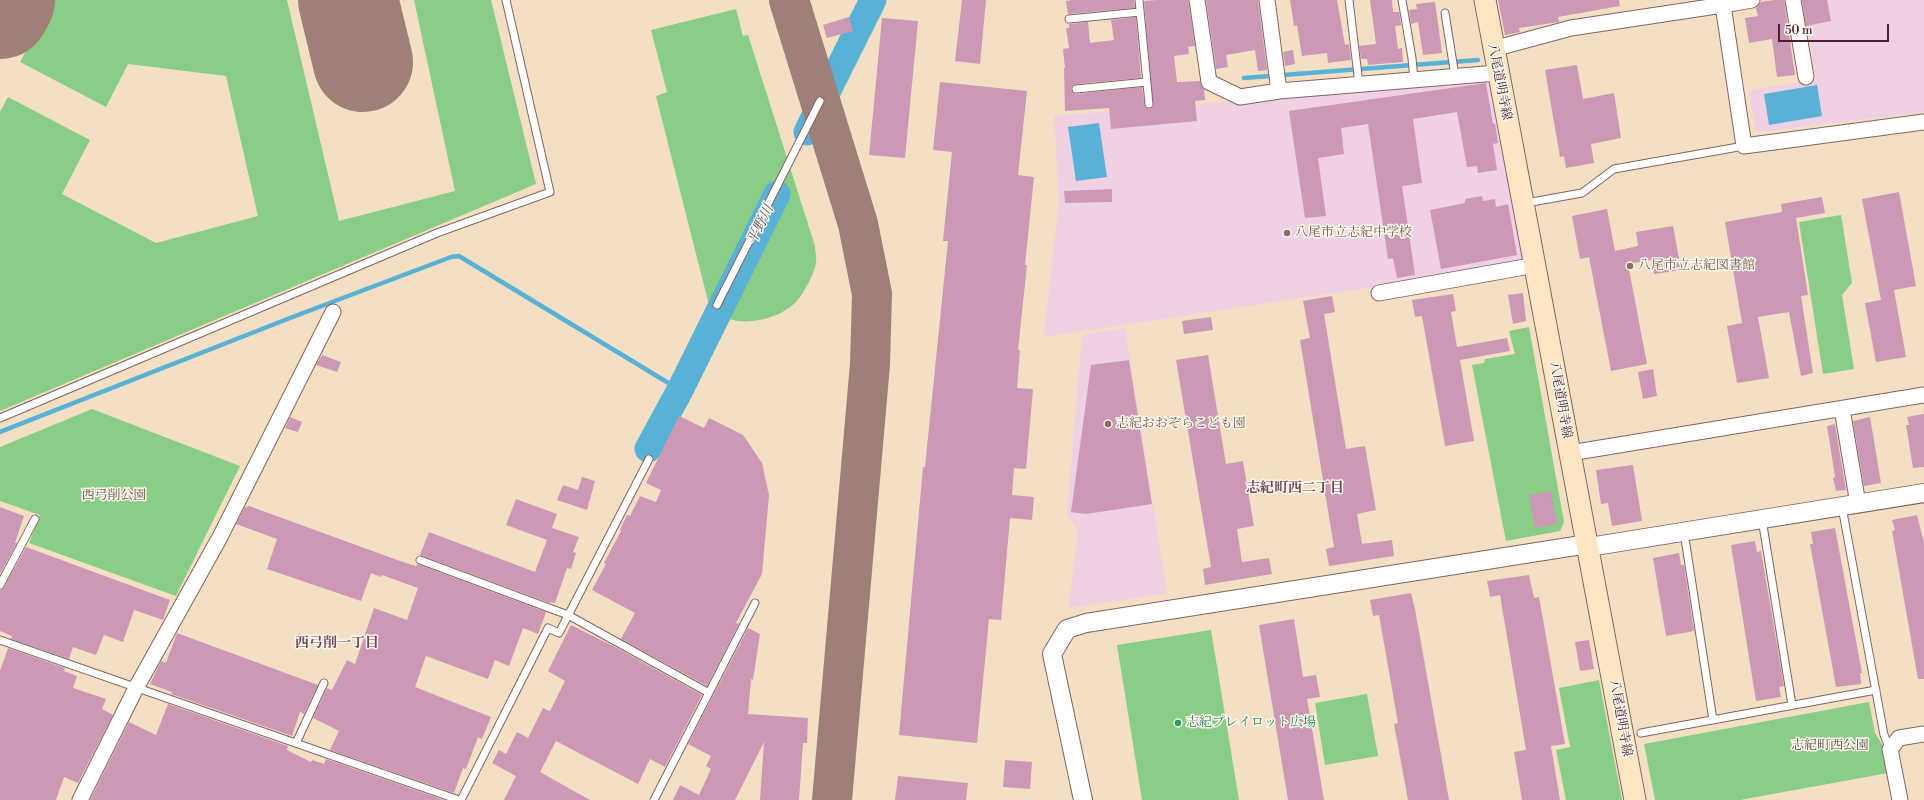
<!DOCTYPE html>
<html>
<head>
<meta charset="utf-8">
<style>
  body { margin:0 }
  #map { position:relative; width:1924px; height:800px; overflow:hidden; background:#f3e0c4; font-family:"Libre Bodoni",serif }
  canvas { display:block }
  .scale { position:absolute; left:1778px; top:24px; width:111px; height:18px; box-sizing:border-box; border:2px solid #4a1f2b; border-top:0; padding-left:5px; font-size:12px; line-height:14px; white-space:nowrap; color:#4a1f2b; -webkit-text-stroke:3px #fbf7ec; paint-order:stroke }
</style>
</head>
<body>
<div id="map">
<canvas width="1924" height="800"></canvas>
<div class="scale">50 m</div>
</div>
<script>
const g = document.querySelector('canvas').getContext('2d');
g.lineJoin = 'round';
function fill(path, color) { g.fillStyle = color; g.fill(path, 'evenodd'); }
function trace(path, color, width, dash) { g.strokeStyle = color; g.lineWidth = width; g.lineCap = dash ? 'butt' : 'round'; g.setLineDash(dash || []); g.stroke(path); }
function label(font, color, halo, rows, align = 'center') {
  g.font = font + ' "Libre Bodoni","Noto Serif JP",serif'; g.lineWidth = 3; g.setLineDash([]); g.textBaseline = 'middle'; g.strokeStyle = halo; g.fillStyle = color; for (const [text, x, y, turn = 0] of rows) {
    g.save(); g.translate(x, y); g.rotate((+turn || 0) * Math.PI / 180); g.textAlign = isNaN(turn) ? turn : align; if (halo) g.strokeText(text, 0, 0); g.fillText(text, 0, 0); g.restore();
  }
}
const built = new Path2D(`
  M1803,0H1924V112L1760,132L1755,129L1749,90L1816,80Z
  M1486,80L1490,82L1525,264L1044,337L1059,202L1054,116Z
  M1125,328L1167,593L1069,608L1078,531L1067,514L1082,335Z`);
const green = new Path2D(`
  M53,0H287L339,221L455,191L414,0H491L536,184L0,411V112L8,97L90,140L62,194L156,243L258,216L226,76L128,64L106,107L20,62Z
  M736,9L743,36L748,35L815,246C815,251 817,257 816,262C815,273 803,295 795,303C774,323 728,331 709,305L656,96L667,92L651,30Z
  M1841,215L1852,283L1842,295L1854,369L1823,374L1799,222Z
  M1529,327L1564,522L1560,531L1506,541L1472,365L1484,363L1485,359L1515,354L1509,331Z
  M92,409L240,466L176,596L29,543L40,515L0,501V447Z
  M1211,630L1239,800H1142L1117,645Z
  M1599,680L1622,800H1566L1556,750L1570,747L1559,688Z
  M1367,694L1378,756L1325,765L1315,703Z
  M1869,702L1875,733L1883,746L1888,773L1740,800H1655L1644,744Z`);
const water = new Path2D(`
  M1817,85L1822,116L1769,125L1764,94Z
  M1099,123L1107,177L1076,181L1068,127Z`);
const stream = new Path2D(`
  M1244,78L1478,60
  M0,432L290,318L451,257L459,256L680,390`);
const river = new Path2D(`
  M807,132L873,0
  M648,449L680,390L777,194`);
const taxiway = new Path2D(`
  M789,0L858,224L872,294L870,364L832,800`);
const runway = new Path2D(`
  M348,0L363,62
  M0,9L5,0`);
const building = new Path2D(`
  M962,0H986L980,64L955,61Z
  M1073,0H1134L1135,8L1068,14L1066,1Z
  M1157,0H1188L1195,46L1188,47L1189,54L1174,56L1177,82L1200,81L1204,89L1205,100L1195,101L1197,121L1111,129L1109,108L1065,111L1064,68H1065L1063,49L1069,48L1066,28H1069V24L1088,22L1090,43L1114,40L1111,20L1136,17L1141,78L1076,84L1072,87L1071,90L1076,94L1142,87L1145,107L1149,109L1153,106L1144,1Z
  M1206,0H1258L1267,70L1258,71L1255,50L1226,55L1228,67L1216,69Z
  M1290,0H1337L1345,45L1349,44L1351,60L1328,63L1327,53L1302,56L1297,25L1294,26Z
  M1370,0H1392L1393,12H1399L1401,25L1395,26L1398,49L1402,48L1403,62L1368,65L1367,59H1361L1359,46L1376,44Z
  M1498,0H1619L1620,6L1558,17L1559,22L1519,28L1520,32L1505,35Z
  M1774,0H1784L1795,75L1777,77L1772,39L1749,43L1745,18L1758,16L1756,8L1761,2Z
  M1802,0H1827L1831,21L1806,26Z
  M1435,2L1442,53L1423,55L1418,22L1411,24L1409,10L1417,9L1416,4Z
  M849,17L853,31L827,38L823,25Z
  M882,18L918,21L905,158L869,155Z
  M1293,50L1295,64L1285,66L1283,52Z
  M1577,65L1583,99L1614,93L1621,138L1591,144L1594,163L1566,168L1564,156L1560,157L1545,70Z
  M940,82L1027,91L1018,175L1034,177L1025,265H1027L1018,350H1020L1017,388L1033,389L1026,469L1014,468L1012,495L1034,497L1032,520L1010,518L1001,620L989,619L977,743L899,735L923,467H925L948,241H943L952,152L933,150Z
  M1486,83L1493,124L1495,123L1498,143L1493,144L1497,170L1478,173L1477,166L1467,167L1457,112L1413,119L1422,183L1402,186L1415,275L1397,278L1393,258L1388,259L1368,124L1341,128L1344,154L1318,158L1326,216L1305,218L1289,111Z
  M1112,189V202L1065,203L1064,191Z
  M1899,192L1916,286L1894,290L1906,357L1876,362L1865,303L1881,300L1862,199Z
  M1482,196L1483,201L1495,199L1496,207L1508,204L1517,255L1441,269L1430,210L1465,203V199Z
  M1822,197L1825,213L1796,218L1808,295L1801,296L1813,373L1801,376L1789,312L1758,317L1769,378L1737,383L1727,326L1742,323L1725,222L1782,212L1781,204Z
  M1607,209L1615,251L1638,246L1636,232L1673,226L1681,270L1654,274L1652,260L1628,264L1647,364L1611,371L1589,257L1580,259L1572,216Z
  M1523,293L1526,321L1513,324L1508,295Z
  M1453,294L1456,311L1451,312L1457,347L1507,338L1510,351L1460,360L1474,441L1445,446L1422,316L1415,317L1412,300Z
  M1332,296L1335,312L1324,314L1346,449L1365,446L1376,510L1357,514L1362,544L1392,540L1394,556L1329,566L1326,549L1334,547L1300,340L1310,338L1303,301Z
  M1211,317L1213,330L1184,334L1182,321Z
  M322,355L341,362L337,372L316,365Z
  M1208,355L1226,464L1243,461L1254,526L1237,529L1242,562L1269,558L1272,574L1205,585L1203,569L1211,567L1176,360Z
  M1129,360L1152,504L1086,514L1071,512L1091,365Z
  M1653,369L1657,396L1643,399L1638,372Z
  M1924,414V467L1913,468L1906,425H1909L1907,417Z
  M679,416L704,428L709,418L743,435L762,463L769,495L762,574L736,623L739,624L707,686L621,639L635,613L592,590L606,564L604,563L621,531L620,530L627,515L630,516L640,496L656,502L661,490L646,483Z
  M290,417L302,422L298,432L285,428Z
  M1870,417L1881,483L1864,486L1853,421Z
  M1835,424L1846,490L1836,491L1833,478L1835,477L1827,426Z
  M1633,465L1642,521L1612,526L1608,503L1601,504L1596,470Z
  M582,477L595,481L587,510L557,500L563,485L578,490Z
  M1551,491L1557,524L1535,528L1529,495Z
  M516,499L557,514L552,528L579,537L573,552L576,553L571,569L567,568L555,603L550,602V603L420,555L429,532L535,572L547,540L506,525Z
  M249,506L400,561L416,566L417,564L546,612L538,634L523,628L509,666L495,660L488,679L426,656L415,687L491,717L482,739L478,737L466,769L463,768L454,793L330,750L339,731L313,718L327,688L332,690L347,660L355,664L374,608L407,620L418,588L382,575L381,577L371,573L361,601L267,569L277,539L236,524L245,507Z
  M0,507L24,516L15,543H17L0,574Z
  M1917,515L1924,543V679H1918L1892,531L1895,530L1892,520Z
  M1835,528L1862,673H1860L1861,684L1836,687L1810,544H1813L1811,532Z
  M1755,541L1757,552L1761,551L1784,686L1779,687L1781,697L1756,701L1731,545Z
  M26,547L170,600L163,620L134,610L123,642L104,635L96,655L73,647L69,659L11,639L12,636L0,631V590L4,587Z
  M1679,553L1681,565H1684L1694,631L1666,636L1653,558Z
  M1529,575L1534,598L1539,597L1565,744L1551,746L1560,800H1522L1514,752L1526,750L1500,595L1490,597L1487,581Z
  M1411,593L1415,609L1449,800H1408L1394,724L1398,723L1379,615L1373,616L1370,600Z
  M1294,619L1303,677L1316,675L1320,697L1307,699L1324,800H1288L1259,625Z
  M571,625L617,648L702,695L665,767L650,759L638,784L556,741L540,772L590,800H504L516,776L492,763L499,750L506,754L517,732L528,738L543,708L550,711L565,681L548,671Z
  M748,628L760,634L753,680L751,679L748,714L808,718L807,743H803L799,800H760L764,742L735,800H673L680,785L699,795L711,769L706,766L711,756L688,744Z
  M177,633L318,685L304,714L300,712L292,736L171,694L172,692L150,684L161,661L166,663Z
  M1589,640L1594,669L1580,671L1575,642Z
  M8,648L65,668L64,671L77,676L73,688L106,699L102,709L113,715L78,783L64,777L56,800H0V671Z
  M168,704L288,746L287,750L311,762L312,760L324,764L326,759L444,800H90L129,722L156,735Z
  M1005,760L1032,762L1030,789L1003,787Z
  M898,776L968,783L966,800H895Z`);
const service = new Path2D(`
  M1139,0L1149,104
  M1349,0L1359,84
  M1402,0L1412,58L1414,80
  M1445,13L1455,76
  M1069,19L1140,12
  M1076,89L1147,82
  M1526,203L1582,193L1614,169L1744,146
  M717,305L820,101
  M0,418L437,233L550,192L506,0
  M1842,507L1884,735L1890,749
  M1762,519L1792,705
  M1684,532L1713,720
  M420,560L568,615L709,693
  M0,585L35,519
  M0,640L459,800
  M1641,733L1876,690
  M296,743L324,683
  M461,800L548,628L559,633L649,459
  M654,800L755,603`);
const minor = new Path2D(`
  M1197,0L1209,82L1240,97L1279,91L1497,73
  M1267,0L1279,91
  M1793,0L1806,77
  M1735,3L1752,0
  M1723,5L1744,146L1924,122
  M1493,49L1571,28L1723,5L1735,3V0
  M1379,293L1536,265
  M1842,409L1858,504
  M1570,453L1924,395
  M80,800L136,688L220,537L333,312
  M1900,800L1890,749L1899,738L1924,734`);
const tertiary = new Path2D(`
  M1589,547L1924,493
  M1083,800L1052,654L1067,629L1086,623L1588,544`);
const secondary = new Path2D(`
  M1485,0L1635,800`);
const markers = [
  [1287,233,4,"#8d6e63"],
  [1630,266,4,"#8d6e63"],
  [1108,424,4,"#8d6e63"],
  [1178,723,4,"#2e9e5b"]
];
const streetNames = [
  ["八尾道明寺線",1499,82,79],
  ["八尾道明寺線",1560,400,80],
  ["八尾道明寺線",1620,718,80]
];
const educationNames = [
  ["八尾市立志紀中学校",1295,233],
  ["八尾市立志紀図書館",1638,266],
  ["志紀おおぞらこども園",1116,424]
];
const parkNames = [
  ["西弓削公園",114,496],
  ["志紀町西公園",1830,746]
];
const leisureNames = [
  ["志紀プレイロット広場",1186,723]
];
const waterNames = [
  ["平野川",761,225,-64]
];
const neighbourhoodNames = [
  ["志紀町西二丁目",1295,489],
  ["西弓削一丁目",337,644]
];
fill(built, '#f0d0e4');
fill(green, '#89cd86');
fill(water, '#59b1d6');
trace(stream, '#59b1d6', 4.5);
trace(river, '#59b1d6', 27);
trace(taxiway, '#9e8078', 40);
trace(runway, '#9e8078', 100);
fill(building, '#cc98b5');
trace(service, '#856361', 9);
trace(minor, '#856361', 17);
trace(tertiary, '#856361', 20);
trace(secondary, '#856361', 23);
trace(service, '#fff', 7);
trace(minor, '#fff', 15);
trace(tertiary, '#fff', 18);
trace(secondary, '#fce6c4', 21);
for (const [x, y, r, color] of markers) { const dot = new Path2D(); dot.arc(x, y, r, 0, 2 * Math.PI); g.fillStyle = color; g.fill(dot); trace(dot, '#fbf7ec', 1.5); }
label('13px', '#4a1f2b', '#fbf7ec', streetNames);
label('13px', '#785e54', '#fbf7ec', educationNames, 'left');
label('13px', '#5d5346', '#fbf7ec', parkNames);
label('13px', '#27864d', '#fbf7ec', leisureNames, 'left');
label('italic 14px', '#50596f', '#fbf7ec', waterNames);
label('bold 14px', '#78495b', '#fbf7ec', neighbourhoodNames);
</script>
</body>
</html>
